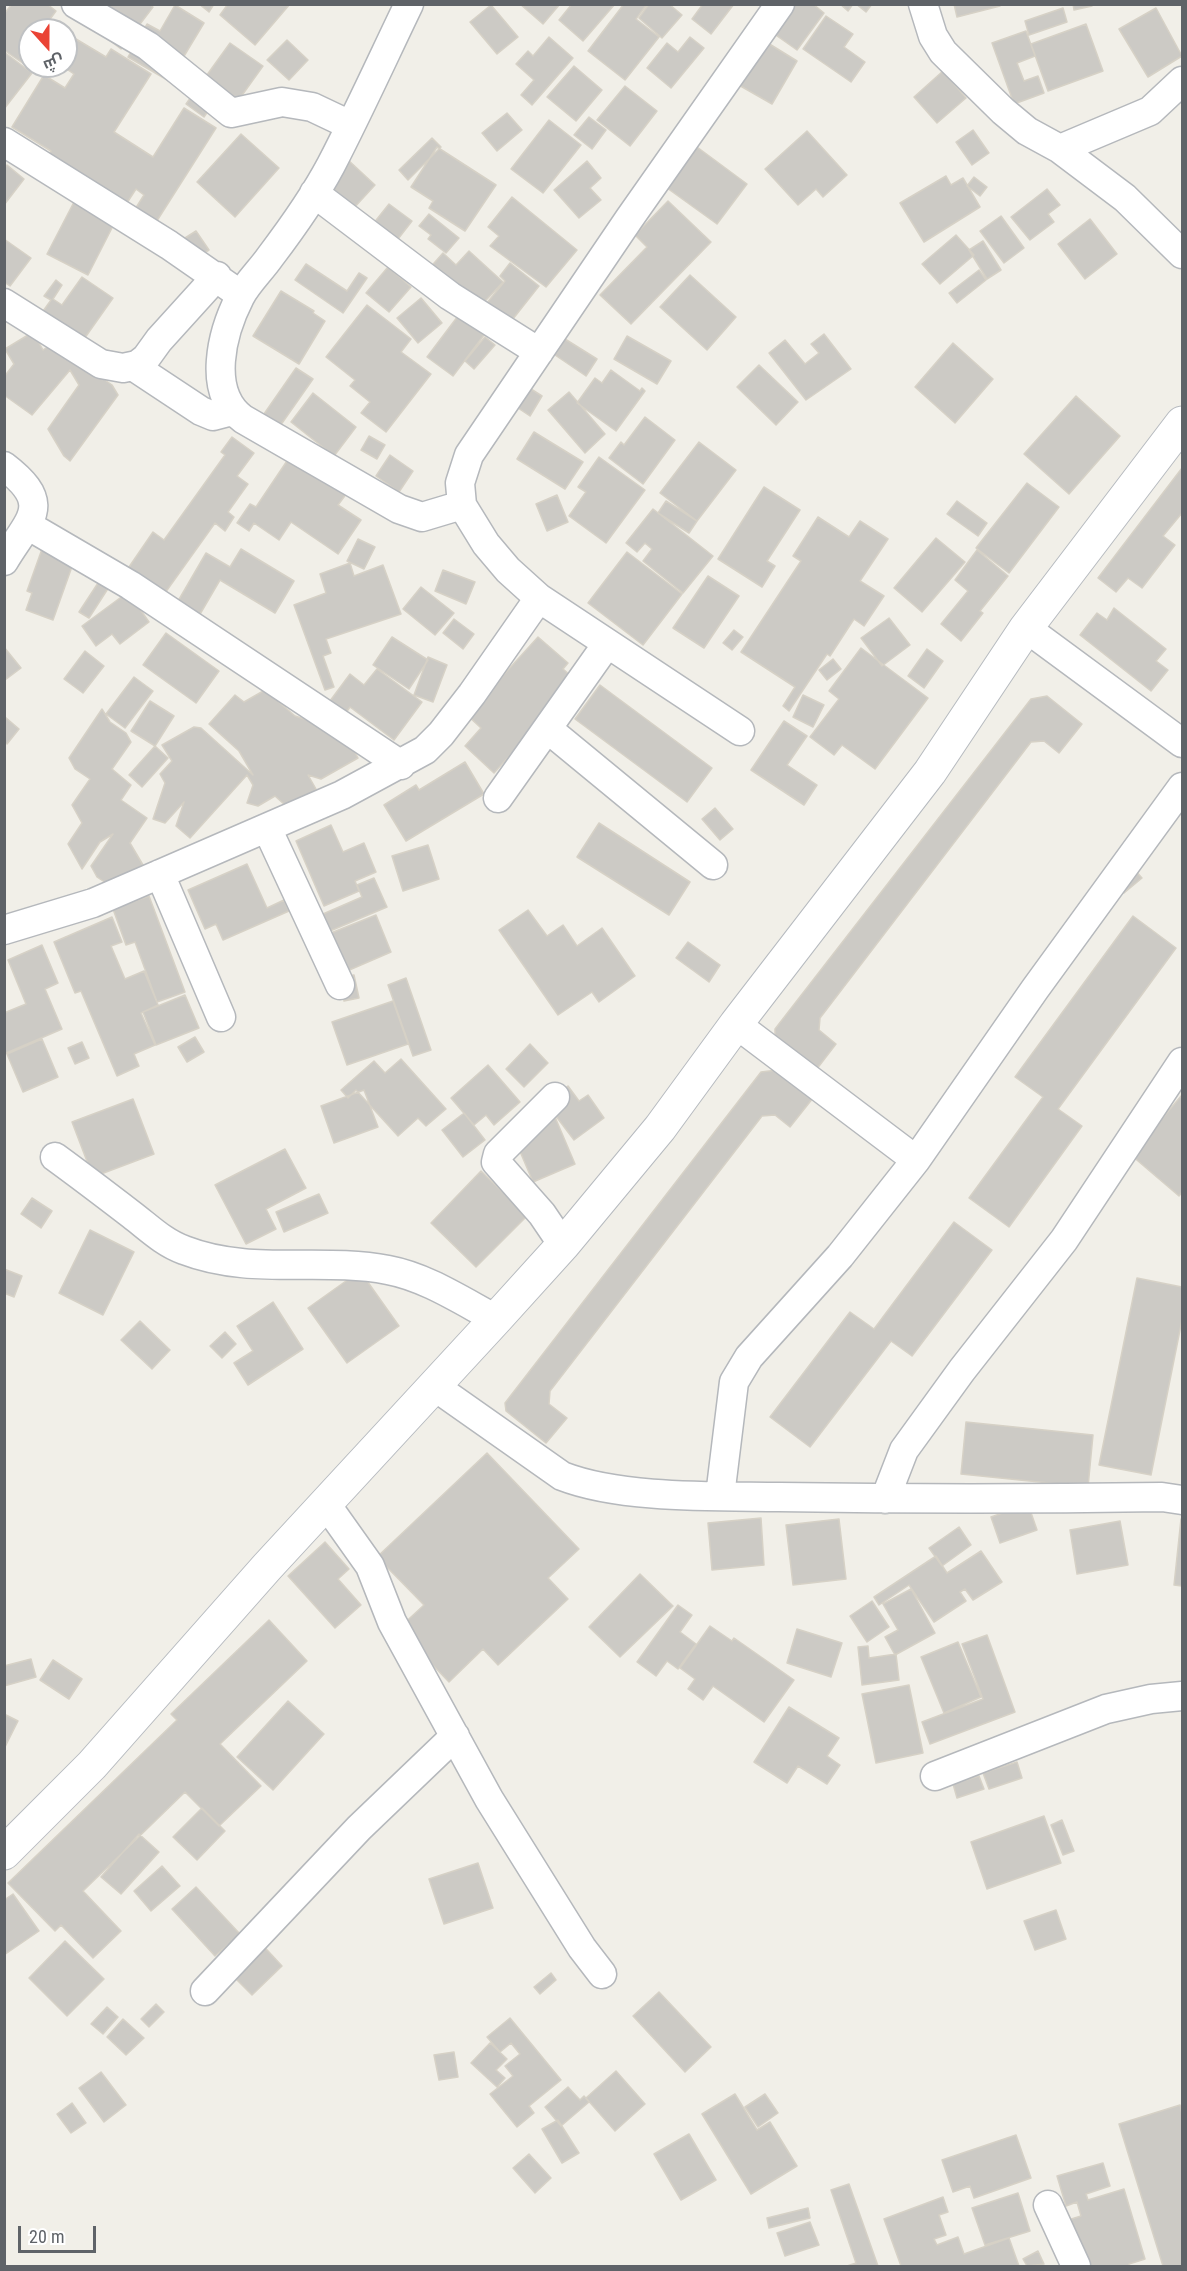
<!DOCTYPE html>
<html>
<head>
<meta charset="utf-8">
<style>
  body { margin:0 }
  #map { position:relative; width:1187px; height:2271px; overflow:hidden; background:#f1efe8; font-family:"Roboto Condensed",Cairo,sans-serif }
  canvas { display:block }
  .frame { position:absolute; inset:0; border:6px solid #5f6368; pointer-events:none }
  .north { position:absolute; left:18px; top:18px; width:60px; height:60px; box-sizing:border-box; background:#fff; border:2px solid #bfc1c3; border-radius:50%; rotate:159deg; font-size:16px; font-weight:700; line-height:24px; text-align:center; color:#5f6368 }
  .north::after { content:''; display:block; margin:auto; width:21px; height:27px; background:#ea4335; clip-path:polygon(50% 0,100% 100%,50% 72%,0 100%) }
  .scale { position:absolute; left:18px; top:2226px; width:78px; height:27px; box-sizing:border-box; border:3px solid #5f6368; border-top:0; padding-left:8px; font-size:18px; line-height:21px; white-space:nowrap; color:#5f6368; -webkit-text-stroke:4px #fff; paint-order:stroke }
</style>
</head>
<body>
<div id="map">
<canvas width="1187" height="2271"></canvas>
<div class="frame"></div>
<div class="north">ش</div>
<div class="scale">20 m</div>
</div>
<script>
const g = document.querySelector('canvas').getContext('2d');
g.lineJoin = 'round';
function fill(path, color) { g.fillStyle = color; g.fill(path, 'evenodd'); }
function trace(path, color, width, dash) { g.strokeStyle = color; g.lineWidth = width; g.lineCap = dash ? 'butt' : 'round'; g.setLineDash(dash || []); g.stroke(path); }
const building = new Path2D(`
  M12,4H47L56,11L42,30H30V66H38L34,71L4,50V14Z
  M62,4H149L153,7L121,49Z
  M199,4H214L209,12Z
  M228,4H290L255,45L220,15Z
  M520,4H560L543,24Z
  M572,4H615L583,41L559,20Z
  M624,4H647L636,19L659,37L625,80L588,51Z
  M649,4H669L682,15L662,38L639,18Z
  M703,4H734L711,34L692,19Z
  M789,4H813L824,13L797,50L770,31Z
  M840,4H853L848,11Z
  M856,4H872L866,12Z
  M954,4H1000V6L957,17Z
  M1073,4H1092V6L1074,10Z
  M175,5L204,23L169,81L128,57L147,24L160,31Z
  M491,5L518,37L497,54L470,22Z
  M1063,8L1067,22L1029,35L1025,21Z
  M1156,8L1182,56L1148,77L1119,29Z
  M826,16L853,34L844,47L865,62L851,82L803,49Z
  M1086,24L1103,71L1048,91L1031,44Z
  M1026,31L1035,56L1017,63L1024,81L1038,76L1044,93L1014,104L992,43Z
  M66,33L106,57L111,49L151,74L114,132L153,157L184,108L216,128L153,227L132,214L144,195L136,189L123,209L45,160L51,151L12,127L44,75L65,88L74,74L62,66H66Z
  M549,37L573,58L532,105L521,95L534,80L516,64L528,51L533,56Z
  M690,37L704,48L671,88L647,68L667,43L678,52Z
  M287,40L308,60L289,80L267,60Z
  M763,40L797,61L772,104L737,84Z
  M230,43L263,66L225,119L210,108L204,117L186,104Z
  M4,52L32,73L4,109Z
  M574,66L602,90L576,121L547,97Z
  M943,71L966,98L937,123L914,97Z
  M625,86L657,111L630,146L597,120Z
  M507,113L522,130L497,151L482,133Z
  M589,117L606,130L592,149L574,135Z
  M549,120L581,145L543,193L511,169Z
  M973,130L989,153L972,165L956,142Z
  M807,131L847,175L823,197L816,189L798,205L765,169Z
  M241,134L279,168L235,217L197,182Z
  M432,138L441,147L408,180L399,170Z
  M437,147L496,185L465,231L429,208L433,201L411,187Z
  M697,147L747,184L717,224L667,188Z
  M347,159L375,185L352,210L319,190Z
  M587,161L601,178L590,188L601,200L579,218L554,190Z
  M7,165L24,179L4,205V168Z
  M946,176L951,185L963,178L980,207L924,242L900,203Z
  M974,177L987,187L980,196L967,186Z
  M1047,189L1060,205L1048,214L1054,222L1030,240L1011,217Z
  M512,197L577,250L546,287L490,246L499,236L488,227Z
  M668,201L711,242L631,324L600,295L647,247L635,235Z
  M74,202L115,222L88,275L47,254Z
  M389,204L412,221L384,257L361,239Z
  M429,214L459,238L446,253L428,239L431,235L419,226Z
  M1001,216L1024,248L1004,263L980,231Z
  M1090,219L1117,254L1085,279L1058,244Z
  M196,231L209,250L198,257L185,238Z
  M956,235L974,255L940,284L922,264Z
  M4,239L31,258L10,286L4,282Z
  M983,241L1001,270L987,279L969,250Z
  M469,251L503,282L474,313L427,271L443,253L456,265Z
  M510,263L539,286L505,329L481,310L505,281L500,276Z
  M306,264L347,291L359,273L367,278L343,313L295,280Z
  M388,267L411,287L389,312L366,293Z
  M979,270L986,280L957,303L949,293Z
  M690,275L736,317L707,350L660,307Z
  M82,277L113,298L77,349L36,321L51,300L44,296L56,280L62,285L53,299L62,305Z
  M281,291L314,311L313,313L325,321L299,364L253,336Z
  M421,298L442,323L418,343L397,318Z
  M367,305L411,339L401,352L431,374L386,432L361,413L370,402L350,386L355,380L326,357Z
  M458,316L484,335L453,376L427,357Z
  M33,332L43,350L53,343L112,385L118,395L70,461L64,456L48,429L79,385L70,370L32,415L4,395V377L14,364L5,349Z
  M824,334L851,369L806,400L769,353L785,340L805,364L819,353L811,344Z
  M627,336L671,361L657,384L614,359Z
  M485,337L495,345L474,369L465,361Z
  M565,339L597,359L586,376L555,355Z
  M953,343L993,379L955,423L915,387Z
  M759,365L798,402L776,425L737,387Z
  M296,368L313,379L273,436L257,424Z
  M611,370L640,391L642,388L645,391L616,431L577,403L595,378L602,383Z
  M531,389L542,396L530,416L518,408Z
  M569,392L605,434L585,453L548,410Z
  M313,393L356,427L334,456L291,422Z
  M1076,396L1120,436L1069,494L1024,454Z
  M645,417L675,440L643,484L609,458L621,442L624,445Z
  M534,432L583,462L565,489L517,459Z
  M369,436L385,445L377,459L361,450Z
  M232,437L254,453L237,476L248,484L228,512L234,517L225,531L215,523L165,593L129,567L153,532L164,540L225,455L221,452Z
  M699,442L736,470L697,521L660,493Z
  M291,455L347,493L338,505L361,520L338,554L291,522L279,540L254,523L249,531L237,523L250,504L256,507Z
  M390,455L413,471L399,492L376,476Z
  M599,457L645,490L606,543L569,516L586,492L578,487Z
  M1182,468V513L1163,536L1175,545L1142,588L1128,578L1116,592L1098,578Z
  M1027,483L1059,507L1009,573L976,548Z
  M764,487L800,510L767,561L775,566L762,587L718,559Z
  M557,495L568,522L547,531L536,504Z
  M666,501L697,521L689,533L658,513Z
  M957,501L987,523L978,536L947,514Z
  M653,509L713,556L683,593L643,561L652,549L645,543L637,552L626,543Z
  M818,517L849,537L860,521L888,539L860,581L884,596L864,626L854,619L830,656L827,654L789,711L783,706L795,687L741,652L801,561L793,556Z
  M936,538L965,562L922,612L894,588Z
  M358,539L375,547L364,569L347,561Z
  M42,549L74,561L53,620L26,610L32,593L27,591Z
  M241,549L294,581L275,613L220,580L196,621L174,608L206,553L230,567Z
  M977,550L1008,576L980,611L983,613L961,641L941,624L968,591L955,580Z
  M627,552L682,594L643,645L588,603Z
  M350,563L354,576L383,565L401,614L326,639L331,653L323,656L334,687L325,690L294,605L326,593L320,574Z
  M443,570L475,582L466,604L435,591Z
  M708,576L739,596L704,648L673,628Z
  M100,580L109,587L89,618L79,612Z
  M421,587L454,613L435,635L403,609Z
  M128,592L149,622L120,644L112,634L96,646L82,626Z
  M1114,608L1166,649L1156,661L1168,670L1151,691L1080,635L1097,613L1107,620Z
  M889,618L910,645L882,666L861,638Z
  M454,619L474,634L463,649L443,633Z
  M734,630L743,637L732,650L723,643Z
  M166,633L219,671L196,703L143,665Z
  M392,637L428,660L409,689L373,665Z
  M538,637L568,663L563,669L577,681L494,773L465,746L481,728L467,715Z
  M4,647L21,668L5,680L4,679Z
  M861,648L928,698L875,769L842,745L834,755L810,737L839,699L829,691Z
  M927,649L943,661L924,688L908,676Z
  M85,651L104,666L83,693L64,679Z
  M428,657L447,665L433,702L414,695Z
  M833,659L841,669L827,680L819,670Z
  M377,669L422,702L394,740L350,707L343,717L327,705L350,674L364,685Z
  M134,677L153,691L125,728L106,714Z
  M600,685L712,768L687,802L575,719Z
  M265,690L295,716L344,732L358,758L321,779L308,775L316,789L295,814L275,796L258,806L247,803L253,785L247,775L190,838L176,826L184,802L165,823L153,819L165,783L160,774L172,761L162,745L194,727L201,728L253,775L239,751L209,724L235,695L244,702Z
  M803,695L824,705L813,727L793,717Z
  M1047,696L1082,724L1059,753L1044,741L1031,742L820,1018L819,1030L836,1044L816,1070L775,1037V1029L1031,699Z
  M150,701L174,716L155,746L131,731Z
  M102,709L110,722L126,733L131,742L112,769L131,785L121,800L147,818L130,843L143,865L109,885L97,877L91,866L113,834L100,842L82,869L68,844L82,823L72,805L90,779L75,769L69,758Z
  M5,717L19,729L7,744L4,742Z
  M784,721L807,736L787,765L817,785L804,805L751,770Z
  M155,746L168,758L142,787L129,775Z
  M465,762L484,794L406,841L384,805L416,785L419,790Z
  M715,808L733,829L720,840L702,819Z
  M599,823L690,882L669,915L577,857Z
  M331,825L343,852L364,843L376,872L355,881L359,891L324,906L296,841Z
  M428,845L439,879L403,891L392,856Z
  M247,864L267,908L284,900L289,911L223,940L216,924L205,929L188,890Z
  M1133,868L1142,878L1124,893L1115,882Z
  M374,878L387,907L330,931L323,914L362,897L357,885Z
  M149,896L185,992L157,1002L135,942L126,945L113,909Z
  M528,910L547,936L563,925L577,946L602,928L635,976L599,1002L592,992L558,1015L499,930Z
  M376,915L391,952L347,971L331,933Z
  M1133,916L1176,948L1058,1109L1082,1126L1009,1227L969,1198L1043,1097L1015,1077Z
  M112,917L122,942L111,946L125,979L144,971L158,1005L141,1013L155,1045L134,1054L139,1066L117,1076L81,991L75,993L54,942Z
  M688,942L720,965L709,982L676,958Z
  M42,945L58,983L45,989L62,1029L4,1054V1013L26,1004L8,960Z
  M354,975L359,998L344,1001L340,977Z
  M406,978L431,1050L413,1056L388,985Z
  M185,995L199,1028L156,1045L143,1012Z
  M393,1001L408,1044L347,1065L332,1022Z
  M195,1037L204,1052L187,1062L178,1047Z
  M42,1039L58,1077L23,1092L7,1054Z
  M82,1042L89,1058L75,1064L68,1048Z
  M530,1044L548,1063L524,1087L506,1069Z
  M401,1059L446,1109L426,1126L418,1118L398,1136L356,1090L348,1098L341,1090L374,1061L385,1073Z
  M488,1065L520,1102L494,1125L486,1115L474,1125L451,1098Z
  M777,1070L813,1098L790,1127L775,1115L762,1116L550,1391L549,1404L567,1418L546,1443L506,1411L505,1403L761,1072Z
  M568,1086L579,1101L588,1095L604,1118L574,1140L546,1103Z
  M364,1090L378,1127L334,1143L321,1106Z
  M1182,1095V1192L1179,1196L1131,1155Z
  M133,1099L154,1154L93,1177L72,1122Z
  M464,1113L485,1140L463,1157L442,1130Z
  M555,1117L575,1164L533,1182L513,1135Z
  M285,1149L306,1188L266,1209L276,1229L246,1244L215,1185Z
  M481,1171L527,1216L476,1267L431,1223Z
  M319,1194L328,1213L284,1232L276,1212Z
  M32,1198L52,1211L41,1228L21,1214Z
  M954,1222L992,1250L912,1356L891,1341L810,1447L770,1417L850,1312L874,1329Z
  M90,1230L134,1252L103,1315L59,1293Z
  M4,1269L22,1276L14,1297L4,1293Z
  M360,1271L399,1326L347,1363L308,1308Z
  M1137,1278L1182,1287V1320L1151,1475L1099,1465Z
  M273,1302L303,1349L248,1385L234,1363L253,1351L237,1326Z
  M140,1321L170,1350L152,1369L121,1340Z
  M225,1332L236,1344L222,1358L210,1346Z
  M966,1422L1093,1435L1088,1487L961,1474Z
  M487,1453L579,1549L548,1578L568,1599L498,1665L483,1649L449,1682L398,1629L424,1605L377,1557Z
  M1028,1504L1037,1530L1000,1543L991,1517Z
  M761,1518L764,1565L712,1570L708,1523Z
  M839,1519L846,1579L793,1585L786,1525Z
  M1181,1519H1182V1586L1174,1585Z
  M1120,1521L1128,1565L1077,1574L1070,1530Z
  M959,1527L971,1545L942,1566L929,1548Z
  M325,1542L349,1569L338,1579L361,1605L335,1628L288,1576Z
  M981,1551L1002,1582L973,1600L965,1589L960,1592L966,1601L934,1622L909,1585L879,1605L874,1597L936,1556L947,1573Z
  M640,1574L673,1606L620,1657L589,1627Z
  M911,1589L935,1633L895,1655L885,1637L898,1630L883,1604Z
  M872,1601L889,1627L867,1642L850,1616Z
  M678,1605L692,1615L680,1632L696,1644L678,1669L667,1661L656,1676L637,1662Z
  M269,1620L307,1661L220,1744L261,1786L219,1826L185,1792L83,1891L121,1931L93,1958L61,1925L55,1931L8,1883L177,1720L171,1714Z
  M710,1626L732,1641L734,1638L794,1680L764,1722L713,1686L703,1700L688,1689L695,1679L680,1668Z
  M797,1629L842,1643L831,1677L787,1663Z
  M987,1635L1015,1712L930,1744L922,1722L983,1699L962,1644Z
  M958,1642L981,1697L944,1713L921,1657Z
  M868,1646L869,1658L896,1654L899,1680L862,1685L858,1647Z
  M31,1659L36,1677L4,1686V1666Z
  M53,1660L82,1679L69,1699L40,1680Z
  M909,1685L923,1753L876,1763L862,1694Z
  M288,1701L324,1734L273,1790L237,1757Z
  M789,1707L839,1738L827,1756L840,1765L827,1784L798,1766L787,1783L754,1762Z
  M4,1714L18,1721L4,1749Z
  M1017,1762L1022,1778L989,1789L983,1773Z
  M979,1776L984,1789L957,1798L953,1784Z
  M202,1808L225,1831L197,1860L173,1837Z
  M1044,1816L1061,1863L987,1889L971,1842Z
  M1062,1820L1074,1851L1063,1855L1051,1825Z
  M139,1834L159,1852L121,1894L101,1877Z
  M478,1863L493,1908L444,1924L429,1879Z
  M162,1866L180,1886L151,1911L134,1891Z
  M196,1887L240,1934L215,1956L172,1909Z
  M13,1894L39,1931L4,1955V1900Z
  M1056,1910L1066,1939L1035,1950L1024,1921Z
  M256,1938L282,1966L252,1995L232,1975Z
  M65,1941L104,1979L67,2016L29,1978Z
  M551,1973L556,1980L540,1994L534,1987Z
  M659,1992L711,2047L685,2072L633,2016Z
  M156,2004L164,2012L149,2027L141,2019Z
  M107,2007L118,2017L103,2034L91,2024Z
  M510,2018L561,2080L529,2106L534,2113L517,2127L490,2094L513,2076L505,2066L520,2054L511,2043L500,2052L487,2037Z
  M123,2019L144,2038L126,2055L107,2037Z
  M490,2043L507,2059L496,2070L505,2078L497,2087L471,2063Z
  M454,2052L458,2077L439,2080L434,2055Z
  M616,2071L645,2104L615,2131L586,2098Z
  M101,2072L126,2105L104,2122L79,2088Z
  M568,2087L580,2100L584,2096L589,2102L561,2126L545,2107Z
  M735,2094L757,2130L770,2122L797,2166L751,2194L702,2114Z
  M765,2094L778,2113L758,2127L745,2107Z
  M72,2103L86,2123L71,2133L57,2114Z
  M1180,2105L1182,2114V2266H1163L1119,2124Z
  M558,2120L579,2153L562,2163L542,2129Z
  M689,2134L716,2180L681,2200L654,2154Z
  M1016,2135L1031,2178L974,2198L970,2186L953,2192L942,2160Z
  M529,2154L551,2178L535,2193L513,2168Z
  M1103,2163L1110,2186L1086,2194L1088,2200L1124,2189L1145,2259L1129,2264V2266H1088L1080,2240L1072,2243L1065,2221L1081,2216L1077,2202L1066,2206L1057,2176Z
  M849,2184L878,2266H847L856,2263L831,2190Z
  M1018,2193L1030,2231L985,2245L972,2208Z
  M943,2197L948,2212L939,2215L946,2235L934,2239L937,2245L958,2237L964,2254L1009,2238L1019,2266H901L884,2219Z
  M808,2208L810,2218L769,2228L767,2218Z
  M810,2222L819,2245L785,2256L777,2233Z
  M1038,2251L1044,2264L1027,2266L1023,2259Z`);
const minor = new Path2D(`
  M76,4L148,46L231,113L282,102L312,107L350,125
  M409,4C383,58 358,113 331,165C314,197 292,228 270,257C261,270 247,283 240,297C222,332 206,392 243,419L399,509L422,517L462,505
  M923,4L933,36L943,52L1003,111L1027,131L1060,149L1125,198L1182,254
  M4,142L169,245L241,295
  M1060,149L1150,111L1182,81
  M314,193L450,296L539,352
  M4,303L101,364L123,368L137,365L146,358L159,340L217,276
  M133,366L201,411L213,416L232,411
  M4,466C55,505 29,519 4,561
  M29,526L130,585L401,765
  M1026,628L1182,743
  M549,730L713,865
  M740,731L539,598L508,570L486,544L462,505L460,483L469,455L629,219L780,4
  M498,798L607,644
  M267,828L340,985
  M160,874L221,1017
  M4,930L93,903L160,874L342,795L425,750L441,734L472,694L539,598
  M736,1024L916,1160
  M555,1097L498,1154L496,1162L542,1214L563,1245
  M55,1157C81,1176 106,1195 132,1215C149,1228 164,1243 184,1250C251,1276 320,1257 388,1270C426,1277 462,1301 496,1319
  M434,1386L562,1476C621,1499 715,1496 779,1497C907,1499 1034,1499 1162,1497L1182,1500
  M720,1496L734,1382L749,1357L840,1256L916,1160L1035,989L1182,787
  M885,1499L904,1450L962,1370L1064,1240L1182,1062
  M326,1504L370,1566L392,1622L489,1799L582,1948L602,1974
  M935,1776L1106,1709L1151,1699L1182,1696
  M205,1991L359,1828L455,1736
  M1048,2205L1076,2266`);
const secondary = new Path2D(`
  M4,1853L92,1765L267,1567L496,1319L563,1245L660,1128L736,1024L930,772L1026,628L1182,423`);
fill(building, '#cccac5');
trace(building, '#d6d1c6', 1.5);
trace(minor, '#b5b8bc', 31);
trace(secondary, '#b6babf', 35);
trace(minor, '#fff', 28);
trace(secondary, '#fff', 33);
</script>
</body>
</html>
